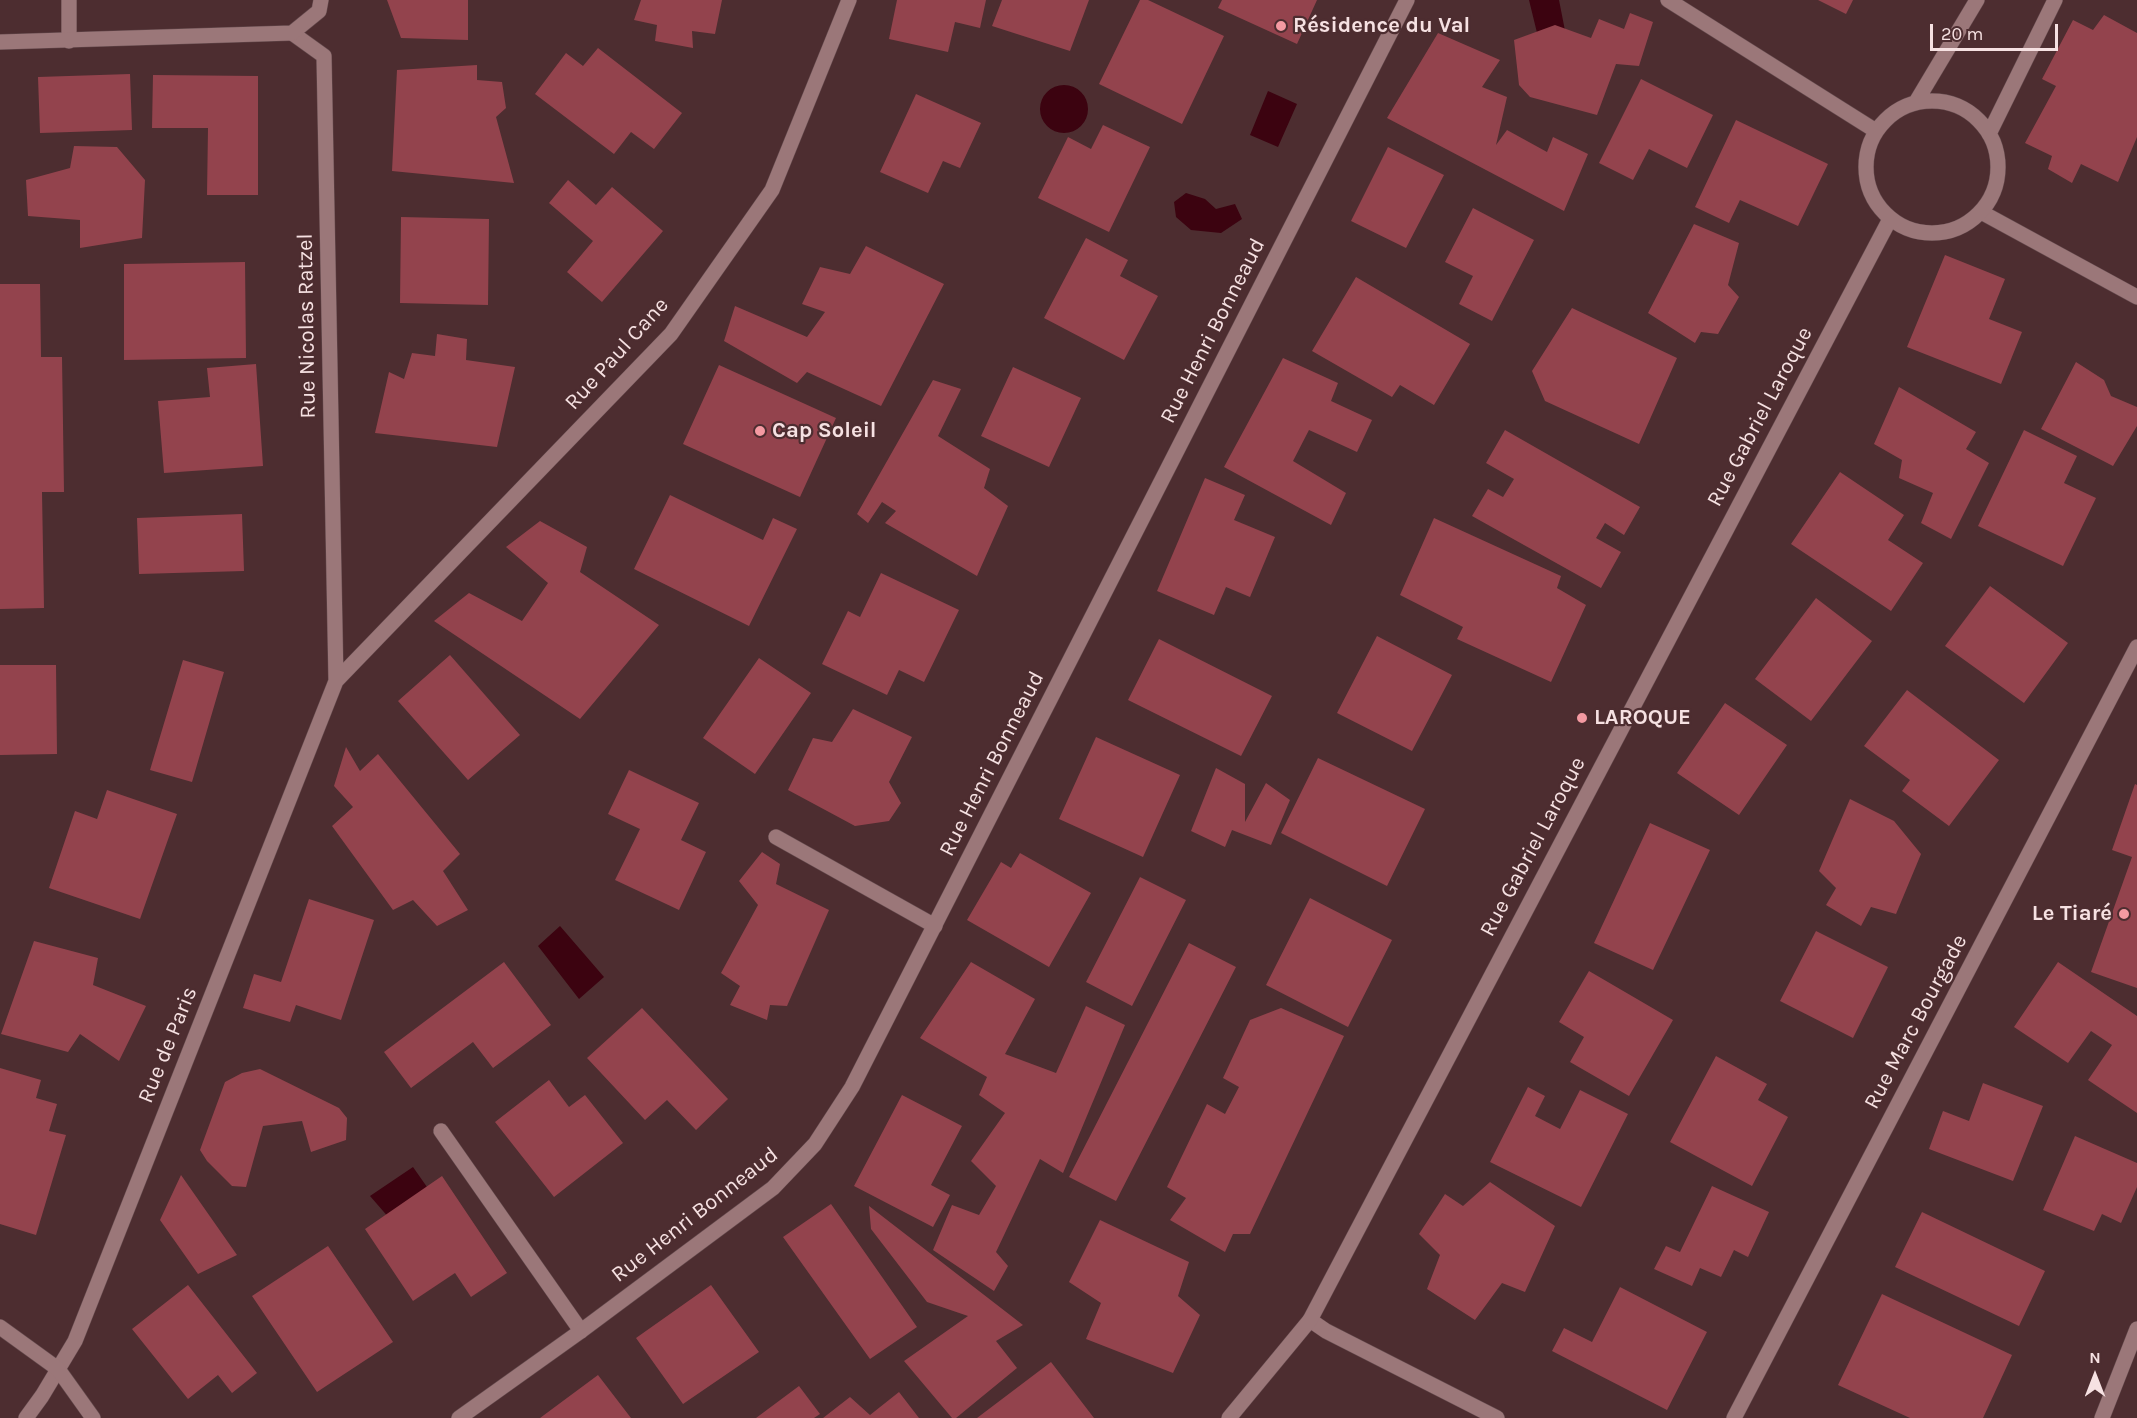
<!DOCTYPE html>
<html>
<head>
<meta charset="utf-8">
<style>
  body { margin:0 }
  #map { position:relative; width:2137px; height:1418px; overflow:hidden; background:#4d2d30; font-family:Karla,sans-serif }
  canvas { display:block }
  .north { position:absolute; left:2065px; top:1346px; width:60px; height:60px; -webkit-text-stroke:4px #4d2d30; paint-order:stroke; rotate:0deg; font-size:16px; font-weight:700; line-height:24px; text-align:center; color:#f6e1e2 }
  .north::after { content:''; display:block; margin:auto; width:21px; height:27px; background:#f6e1e2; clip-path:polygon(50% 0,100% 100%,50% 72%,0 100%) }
  .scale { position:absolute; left:1930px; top:24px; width:128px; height:27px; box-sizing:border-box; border:3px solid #f6e1e2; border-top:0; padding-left:8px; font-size:18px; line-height:21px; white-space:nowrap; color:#f6e1e2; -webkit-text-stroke:4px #4d2d30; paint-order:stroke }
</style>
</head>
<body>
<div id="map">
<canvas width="2137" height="1418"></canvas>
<div class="north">N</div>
<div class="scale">20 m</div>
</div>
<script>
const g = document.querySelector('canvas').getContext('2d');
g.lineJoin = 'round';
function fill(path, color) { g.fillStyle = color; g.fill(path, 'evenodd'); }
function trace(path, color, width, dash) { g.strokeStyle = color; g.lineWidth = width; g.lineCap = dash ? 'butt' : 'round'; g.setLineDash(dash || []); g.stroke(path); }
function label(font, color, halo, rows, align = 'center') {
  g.font = font + ' Karla,sans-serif'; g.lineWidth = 4.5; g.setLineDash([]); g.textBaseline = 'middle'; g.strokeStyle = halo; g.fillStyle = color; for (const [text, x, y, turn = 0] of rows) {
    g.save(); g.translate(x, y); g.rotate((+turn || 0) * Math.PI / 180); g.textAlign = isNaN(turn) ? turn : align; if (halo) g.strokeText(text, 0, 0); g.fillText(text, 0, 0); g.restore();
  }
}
const water = new Path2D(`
  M1529,0H1559L1568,46L1540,45Z
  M1040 109a24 24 0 1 1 48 0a24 24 0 1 1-48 0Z
  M1268,91L1297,104L1278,147L1250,135Z
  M1186,193L1205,199L1216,209L1235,204L1242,219L1221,233L1191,230L1176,217L1174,202Z
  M560,926L604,977L579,999L538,946Z
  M413,1167L434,1197L390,1219L370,1196Z`);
const building = new Path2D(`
  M387,0H468V40L401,38Z
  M641,0H722L715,34L692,31L693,48L655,41L657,25L634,20Z
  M897,0H986L980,28L955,22L948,52L889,39Z
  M1002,0H1089L1070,51L992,26Z
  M1140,0H1148L1224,36L1182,124L1099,84Z
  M1222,0H1317L1297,44L1218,8Z
  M1818,0H1853L1846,14Z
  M1630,13L1653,22L1639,66L1616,64L1597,115L1530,97L1519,85L1514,40L1555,25L1591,38L1599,19L1624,29Z
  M2104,15L2137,33V137L2118,182L2081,164L2072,183L2048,169L2052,156L2025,143L2056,86L2042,79L2073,20L2093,30Z
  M1438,33L1500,60L1482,87L1507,97L1496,145L1507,130L1547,152L1553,137L1588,154L1564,211L1387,118Z
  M598,48L682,113L654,149L631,132L614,154L535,94L566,53L583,66Z
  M477,65V80L502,82L506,108L496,117L514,183L392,171L397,70Z
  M130,74L132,130L40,133L38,77Z
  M153,75L258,76V195H207L208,128H152Z
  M1641,79L1713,115L1687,168L1649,149L1633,180L1599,163Z
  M916,94L981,123L960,168L943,161L928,193L880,172Z
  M1736,120L1828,164L1798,226L1740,200L1729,223L1695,207Z
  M1103,125L1150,147L1109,232L1038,198L1068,137L1091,149Z
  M74,146L117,147L145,180L142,238L80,248V220L28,216L26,180L70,168Z
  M1388,147L1444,175L1406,248L1351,221Z
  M568,180L596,205L612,187L663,231L602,302L567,272L593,241L549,203Z
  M1473,208L1534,240L1492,321L1459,304L1473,276L1445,262Z
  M401,217L489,219L488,305L400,303Z
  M1694,224L1739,243L1728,285L1739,297L1718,334L1701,332L1695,343L1648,313Z
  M1086,238L1128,260L1120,276L1158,296L1124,360L1044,318Z
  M866,246L944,284L881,406L807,372L797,383L724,341L735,306L807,337L825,312L802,304L820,267L850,274Z
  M1945,255L2005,279L1989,319L2022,332L2001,384L1907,347Z
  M245,262L246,358L124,360V264Z
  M1356,277L1470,344L1434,405L1400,385L1392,397L1312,351Z
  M0,284H40L41,357H62L64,492H42L44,608L0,609Z
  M1572,308L1677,358L1639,444L1545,401L1532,371Z
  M437,334L467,339L466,360L515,367L497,447L375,433L389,372L404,379L412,353L435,356Z
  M1283,358L1338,383L1331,401L1372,420L1357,452L1309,430L1293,461L1346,493L1331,525L1224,467Z
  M2076,362L2104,380L2111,396L2137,407V426L2113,466L2041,429Z
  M256,364L263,466L164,473L158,401L210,397L207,368Z
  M719,365L836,418L800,497L683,444Z
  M1013,367L1081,398L1049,467L981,436Z
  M933,380L961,389L938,436L990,469L984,488L1008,506L977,576L885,523L896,511L882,502L868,523L857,514Z
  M1899,387L1976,432L1966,449L1989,463L1951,539L1921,523L1933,493L1899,478L1902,460L1874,444Z
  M1505,430L1640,507L1624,535L1605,523L1596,538L1621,552L1601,588L1472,516L1488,489L1503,497L1514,479L1486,463Z
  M2024,430L2077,456L2064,483L2096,498L2063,566L1978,526Z
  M1840,472L1904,515L1888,540L1923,563L1891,611L1791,544Z
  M1205,478L1245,495L1234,520L1275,537L1250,597L1226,587L1214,615L1157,591Z
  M670,495L763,540L773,518L797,529L749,626L634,569Z
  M242,514L244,571L139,574L137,518Z
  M1434,518L1561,576L1557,588L1586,605L1551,682L1457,639L1463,627L1400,595Z
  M540,521L587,547L580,572L659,625L580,719L434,621L469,593L522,621L548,583L506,547Z
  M881,573L959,610L924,682L899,670L887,695L822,664L848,611L860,617Z
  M1990,586L2068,643L2024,703L1945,646Z
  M1816,598L1872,641L1811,721L1755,679Z
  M1377,636L1452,675L1412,751L1337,713Z
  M1159,639L1272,696L1241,756L1128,700Z
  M450,655L520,735L468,780L398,701Z
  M759,658L811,693L755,774L703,738Z
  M183,660L224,672L192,782L150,770Z
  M0,665H56L57,754L0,755Z
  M1907,690L1999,760L1949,826L1902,791L1910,780L1864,746Z
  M1725,703L1787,745L1739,815L1677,773Z
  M853,709L912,737L889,782L901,803L889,821L855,826L788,790L813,738L832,742Z
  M1096,737L1180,775L1143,857L1059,819Z
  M346,747L360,771L378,754L460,854L443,871L468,910L437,926L413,900L393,910L332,826L353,807L334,786Z
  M1318,758L1425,809L1387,886L1281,833Z
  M1216,768L1245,784V822L1266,783L1290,800L1271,845L1232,830L1225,847L1191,831Z
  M629,770L699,803L681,840L706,852L679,910L615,880L640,829L608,814Z
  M2135,784L2137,785V988L2091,972L2132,857L2112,850Z
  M107,790L177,814L140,919L49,888L75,811L97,819Z
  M1850,799L1894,821L1921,854L1896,914L1871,907L1861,926L1826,905L1836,888L1819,871Z
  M1650,823L1710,850L1653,970L1594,943Z
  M762,852L780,864L776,884L829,910L787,1006L770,1005L767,1020L730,1005L740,986L721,973L758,905L739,881Z
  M1020,853L1091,893L1049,967L967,920L1001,862L1011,868Z
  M1140,877L1186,900L1132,1006L1086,982Z
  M1310,898L1392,940L1348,1027L1266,985Z
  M309,899L374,920L341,1020L296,1005L290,1022L243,1008L254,974L281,982Z
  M1816,931L1888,967L1853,1038L1780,1001Z
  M34,941L98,958L93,985L146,1006L119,1061L80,1034L68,1052L1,1034Z
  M1189,943L1236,967L1116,1201L1069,1177Z
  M504,962L551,1025L493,1068L473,1042L411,1088L384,1052Z
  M971,962L1035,999L1005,1054L1056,1073L1086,1006L1125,1025L1063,1173L1040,1159L996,1252L1008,1266L994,1291L933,1250L952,1205L979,1215L996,1186L971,1161L1005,1113L979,1095L987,1077L920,1038Z
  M2058,962L2137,1016V1113L2088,1080L2112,1045L2091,1031L2068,1063L2014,1027Z
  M1589,971L1673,1020L1629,1096L1570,1062L1584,1037L1559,1022Z
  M642,1008L728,1099L696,1130L667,1100L645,1120L587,1058Z
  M1281,1008L1344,1036L1250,1234H1233L1225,1252L1170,1220L1186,1198L1167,1187L1207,1104L1225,1114L1239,1087L1223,1078L1250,1020Z
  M1716,1056L1767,1084L1758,1100L1788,1117L1752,1186L1670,1142Z
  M0,1068L41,1080L36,1098L57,1104L49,1131L66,1135L36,1235L0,1224Z
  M260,1069L339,1108L347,1118L346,1140L311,1152L302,1121L263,1126L246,1187L232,1186L207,1161L200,1150L225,1082L242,1073Z
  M549,1080L569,1107L585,1095L623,1143L554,1197L495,1122Z
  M1983,1083L2043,1106L2013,1181L1929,1149L1943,1111L1969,1121Z
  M1528,1087L1545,1096L1535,1116L1560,1129L1580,1090L1628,1114L1581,1207L1490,1162Z
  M902,1095L962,1126L931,1185L950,1195L933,1227L854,1186Z
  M2075,1136L2137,1163V1187L2121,1223L2102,1214L2094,1231L2043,1210Z
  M181,1175L237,1255L198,1274L160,1220Z
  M442,1176L507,1273L471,1297L455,1273L413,1301L365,1229Z
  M1490,1182L1555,1226L1525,1292L1502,1283L1475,1320L1427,1289L1440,1255L1419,1234L1445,1194L1463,1206Z
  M1712,1186L1769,1212L1748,1257L1734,1250L1721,1277L1700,1268L1692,1286L1654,1269L1666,1246L1680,1252Z
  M831,1204L917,1327L870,1359L783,1237Z
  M869,1206L1023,1325L996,1341L1017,1368L956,1418H952L904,1361L968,1316L927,1302L871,1229Z
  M1922,1212L2045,1271L2019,1326L1895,1267Z
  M1100,1220L1189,1262L1178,1296L1200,1315L1173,1373L1086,1339L1101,1303L1069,1282Z
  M328,1246L393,1342L317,1392L252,1296Z
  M188,1285L257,1373L232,1393L218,1375L188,1399L132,1329Z
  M711,1285L759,1352L683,1404L636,1338Z
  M1620,1287L1707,1332L1667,1410L1552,1351L1564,1328L1592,1342Z
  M1882,1294L2012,1355L1983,1418H1910L1838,1385Z
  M1051,1362L1094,1418H977Z
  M598,1375L631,1418H540Z
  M799,1386L820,1414L814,1418H756Z
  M899,1392L919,1418H823L850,1397L870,1415Z`);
const lane = new Path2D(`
  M776,837L935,926
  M441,1131L581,1331`);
const street = new Path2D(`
  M292,33L324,56L336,681
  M69,41V0
  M1981,212L2137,297
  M1310,1320L1326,1331L1497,1418
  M26,1418L42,1396L75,1341L336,681L671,334L772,190L849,0
  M459,1418L581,1331L773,1188L815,1144L852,1087L1407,0
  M1734,1418L2137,647
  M2102,1418L2137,1329`);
const secondary = new Path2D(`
  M1668,0L1876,131
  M0,42L292,33L319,11L321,0
  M1866 167a66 66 0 1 1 132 0a66 66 0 1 1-132 0Z
  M1916,102L1977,0
  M1989,134L2055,0
  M0,1327L58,1369L93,1418
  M1229,1418L1310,1320L1890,219`);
const markers = [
  [1281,26,6,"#f49aa2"],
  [760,431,6,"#f49aa2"],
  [1582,718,6,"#f49aa2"],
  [2124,914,6,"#f49aa2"]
];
const poiNames = [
  ["Résidence du Val",1293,26],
  ["Cap Soleil",772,431],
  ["LAROQUE",1594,718],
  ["Le Tiaré",2112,914,"right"]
];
const streetNames = [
  ["Rue Nicolas Ratzel",307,326,-91],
  ["Rue Henri Bonneaud",1213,331,-63],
  ["Rue Paul Cane",617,354,-48],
  ["Rue Gabriel Laroque",1760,417,-62],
  ["Rue Henri Bonneaud",992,764,-63],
  ["Rue Gabriel Laroque",1533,847,-62],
  ["Rue Marc Bourgade",1916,1022,-62],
  ["Rue de Paris",168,1045,-68],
  ["Rue Henri Bonneaud",695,1215,-38]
];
fill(water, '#3c0310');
fill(building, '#93434d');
trace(lane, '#644a4d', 16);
trace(street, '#644a4d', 16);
trace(secondary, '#644a4d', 16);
trace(lane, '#9b7779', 15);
trace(street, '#9b7779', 15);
trace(secondary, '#9b7779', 15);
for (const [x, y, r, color] of markers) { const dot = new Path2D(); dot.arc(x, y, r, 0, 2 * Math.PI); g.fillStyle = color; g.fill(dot); trace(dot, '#4d2d30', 2); }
label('bold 22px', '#f6e1e2', '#4d2d30', poiNames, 'left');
label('22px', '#f6e1e2', '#4d2d30', streetNames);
</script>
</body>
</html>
